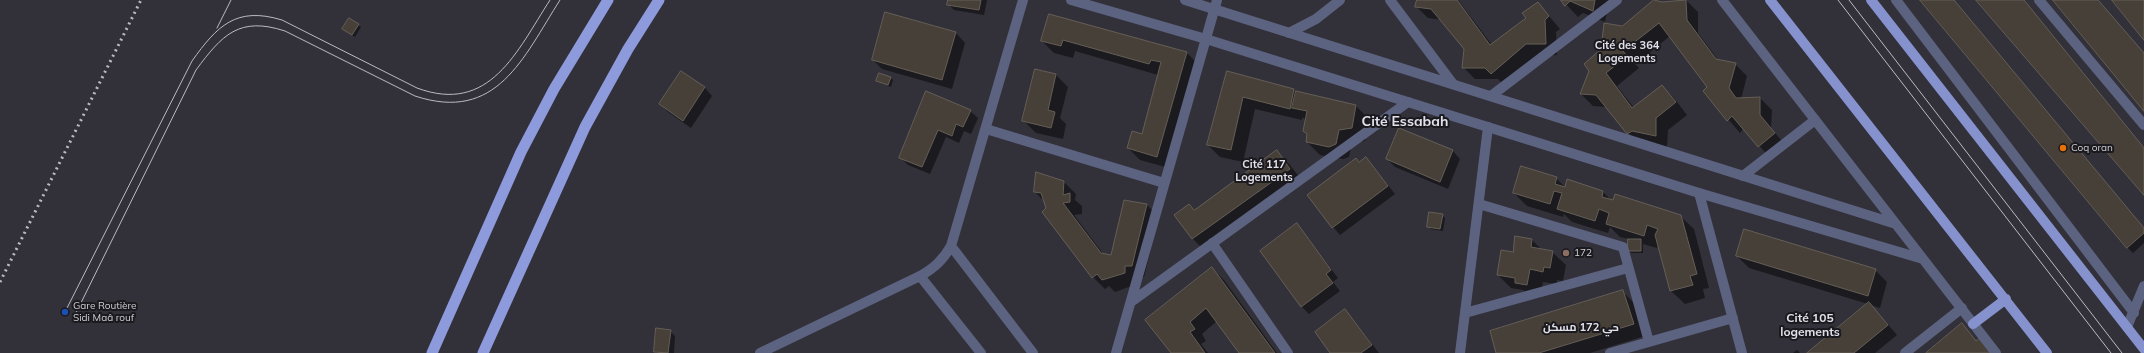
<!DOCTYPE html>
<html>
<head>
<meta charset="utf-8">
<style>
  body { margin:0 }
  canvas { display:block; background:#323039 }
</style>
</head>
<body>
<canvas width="2144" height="353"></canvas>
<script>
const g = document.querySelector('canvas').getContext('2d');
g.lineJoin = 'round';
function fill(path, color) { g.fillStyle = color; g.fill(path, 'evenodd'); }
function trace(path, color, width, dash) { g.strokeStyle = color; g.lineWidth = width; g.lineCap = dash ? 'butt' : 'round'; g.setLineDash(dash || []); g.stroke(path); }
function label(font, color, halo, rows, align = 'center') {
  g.font = font + ' Mulish,Cairo,sans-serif'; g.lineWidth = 4; g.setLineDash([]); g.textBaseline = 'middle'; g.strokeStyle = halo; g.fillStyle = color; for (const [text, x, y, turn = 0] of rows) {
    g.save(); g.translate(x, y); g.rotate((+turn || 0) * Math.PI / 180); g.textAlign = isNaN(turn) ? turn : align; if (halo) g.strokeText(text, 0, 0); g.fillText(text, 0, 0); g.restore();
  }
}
const shadow = new Path2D(`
  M949,0H987L984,15L954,10L948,4Z
  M1418,0H1458L1492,45L1528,18L1538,3L1560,29L1556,32L1557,55L1538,56L1504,85L1498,79H1475L1463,67L1465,49L1442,20L1428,18L1416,6Z
  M1562,0H1613L1609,3L1605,22L1583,13L1578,17Z
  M1656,0L1662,3L1686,0L1698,12V33L1719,61L1735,64L1747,76L1741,99L1760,98L1772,110L1771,128L1786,146L1770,158L1744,128L1740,133L1704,91L1709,87L1670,36L1635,64L1639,68L1617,86L1634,108L1662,86L1674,98L1687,115L1668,130L1667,147L1640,146L1606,107L1593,106L1581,94L1602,50L1623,27Z
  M1921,0H1953L2144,229V243L2133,253L2127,247Z
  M886,13L956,33L965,43L952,89L882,69L873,60Z
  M1050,15L1187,53L1199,65L1169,168L1140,160L1128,148L1142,135L1158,75L1075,51L1073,58L1054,53L1042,41Z
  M358,25L361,27L355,37L346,31Z
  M681,72L705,88L712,96L691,128L668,112L660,104Z
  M1228,72L1293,90L1296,93L1356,106L1369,119L1365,141L1352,143L1349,157L1343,159L1320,155L1307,142L1308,135L1304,131L1306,120L1302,117V120L1255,109L1243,162L1220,157L1208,145Z
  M1056,75L1068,87L1060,118L1066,124L1063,139L1036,133L1024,121Z
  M891,78L893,80L891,87L877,81Z
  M927,93L970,111L978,118L971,134L964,131L959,143L946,137L930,174L908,165L900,157Z
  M1400,129L1453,151L1460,159L1448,189L1395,167L1387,159Z
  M1277,152L1290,165L1303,182L1206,252L1193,239L1176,215L1189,205L1195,211Z
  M1366,158L1395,194L1340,235L1333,227L1359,163Z
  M1556,178L1566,188L1603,192L1612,201L1680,216L1694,229L1709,288L1703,289L1705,298L1685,304L1671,291L1659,243L1657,248L1643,244V253H1631L1629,250V239L1620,237L1610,227L1608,233L1572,222L1564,214L1563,217L1527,206L1514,193Z
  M1064,182L1076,194L1075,200L1082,206V214L1074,215L1104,255L1112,256L1125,201L1147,205L1159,217L1144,277L1136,278L1137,284L1115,292L1109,286L1105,289L1093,277L1044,212L1047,209L1045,202L1035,192Z
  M1442,215L1445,218L1443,231L1431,229L1428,226Z
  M1297,224L1338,278L1333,282L1340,291L1309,314L1301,306Z
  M1532,240L1542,250L1552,252L1566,265L1563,281L1557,280V284L1543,282L1540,298L1529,296L1523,290L1511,288L1498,275L1514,253Z
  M1737,256L1875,270L1887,282L1880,308L1871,305L1897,335L1875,353H1808L1868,304L1749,268Z
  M1212,268L1224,280L1277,353H1240L1217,321L1202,334L1206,341L1201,344L1208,353H1172Z
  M1623,292L1635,304L1645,336L1590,353H1497Z
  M1345,311L1352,318L1379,353H1331Z
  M670,331L675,336L674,353H656L655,352Z
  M1797,350L1800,353H1793Z`);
const building = new Path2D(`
  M948,0H981L979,10L947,5Z
  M1417,0H1457L1490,45L1526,18L1522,13L1538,2L1549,16L1545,20L1546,44H1526L1491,74L1485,68H1462L1464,49L1431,9L1415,7Z
  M1561,0H1595L1593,11L1570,1L1565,6Z
  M1654,0L1662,2L1686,0L1687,20L1716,59L1736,63L1729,88L1736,98L1760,97V115L1775,133L1758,147L1732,116L1727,121L1703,91L1707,87L1659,23L1623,51L1627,56L1606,73L1632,108L1662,85L1676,102L1656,118V136L1632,131L1627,134L1596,95L1580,94L1589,71L1584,64L1601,49L1604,23L1622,26Z
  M1920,0H1954L2144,228V233L2127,248Z
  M1976,0H2024L2144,148V195Z
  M2053,0H2098L2144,53V111Z
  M2112,0H2144V40Z
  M885,12L956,32L942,80L872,60Z
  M1049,14L1187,52L1157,157L1127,148L1132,131L1142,134L1161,62L1151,60L1149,64L1063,40L1061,46L1041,41Z
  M349,18L359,24L352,35L342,29Z
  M1035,69L1056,74L1048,110L1055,112L1051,128L1022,121Z
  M681,71L705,87L683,121L659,104Z
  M1227,71L1294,89L1290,109L1243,97L1231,150L1207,145Z
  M879,73L891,77L888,85L876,81Z
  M926,91L971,110L963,127L956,124L952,136L938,130L922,167L899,158Z
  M1296,91L1356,105L1352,128L1339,130L1336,144L1329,147L1306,142L1307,134L1303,131L1307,111L1292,108Z
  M1399,128L1453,150L1440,182L1386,159Z
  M1277,150L1290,169L1192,239L1174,215L1189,204L1194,210Z
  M1366,157L1388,186L1332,228L1307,195L1356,158L1359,162Z
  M1521,166L1557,177L1555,184L1565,187L1567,179L1603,191L1602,197L1613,200L1615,194L1681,215L1697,274L1690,276L1693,285L1670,291L1655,235L1658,229L1647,225L1644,236L1606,224L1609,213L1599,209L1595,221L1557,209L1562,193L1554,191L1550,204L1513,193Z
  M1036,172L1064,181L1063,195L1070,193V202L1063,203L1101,253L1111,255L1124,200L1147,204L1132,266H1125V273L1102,280L1097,274L1092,278L1042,212L1046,208L1041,193L1034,192Z
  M1429,212L1443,214L1440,229L1427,227Z
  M1297,223L1331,270L1326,274L1333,283L1301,307L1260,251Z
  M1744,229L1876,269L1868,296L1736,256Z
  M1515,236L1532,239L1531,247L1553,251L1550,268L1544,267L1543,272L1530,269L1527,285L1515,283V278L1497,275L1501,250L1513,252Z
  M1628,239H1641V251H1628Z
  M1212,267L1275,353H1239L1206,308L1190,322L1195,329L1190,332L1205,353H1171L1145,320Z
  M1623,290L1634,324L1539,353H1496L1490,331Z
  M1869,302L1888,325L1854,353H1807Z
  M1345,309L1372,345L1361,353H1330L1315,332Z
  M1962,323L1976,341L1981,337L1993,353H1926Z
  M656,328L671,330L668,353L654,352Z`);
const minor = new Path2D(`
  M1390,0L1453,84
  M1896,0L2134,313
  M2039,0L2144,125
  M1289,33L1316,19L1340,0
  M1491,96L1617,0
  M986,129L1164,183
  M1743,176L1815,120
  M1699,193L1742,353
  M1479,204L1623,247L1649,342
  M1212,243L1288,353
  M1131,302L1408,102
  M1465,313L1628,268
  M2127,327L2144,286
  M1116,353L1217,0
  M1460,353L1488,127
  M1610,353L1733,318
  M1905,353L1962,308`);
const tertiary = new Path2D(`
  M1071,0L1206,39L1699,193L1923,259
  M1185,0L1896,224
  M1722,0L1996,353
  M951,246L1033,353
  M920,276L981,353
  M760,353L920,276C934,268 943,260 951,246L1023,0`);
const primary = new Path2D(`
  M1770,0L2047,353
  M1871,0L2144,349
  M1973,324L2006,299`);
const trunk = new Path2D(`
  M432,353L521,152L554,89L608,0
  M483,353L585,127L628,49L659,0`);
const tram = new Path2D(`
  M1838,0L2111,353
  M1849,0L2122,353
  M217,28L231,0
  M65,312L192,61C217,26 236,6 282,20L417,88C490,115 517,51 550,0
  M74,317L196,70C222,35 239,16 285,31L415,96C497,123 523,58 560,0`);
const rail = new Path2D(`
  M0,282L141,0`);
const markers = [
  [2063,148,4,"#e8710a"],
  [1566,253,4,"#8d6e63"],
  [65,312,4,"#1a4fb4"]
];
const poiNames = [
  ["Coq oran",2071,148],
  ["172",1574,253],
  ["Gare Routière",73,306],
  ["Sidi Maâ rouf",73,318]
];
const neighbourhoodNames = [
  ["Cité des 364",1627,46],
  ["Logements",1627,59],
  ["Cité 117",1264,165],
  ["Logements",1264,178],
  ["حي 172 مسكن",1581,328]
];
const quarterNames = [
  ["Cité 105",1810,318],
  ["logements",1810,332]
];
const districtNames = [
  ["Cité Essabah",1405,122]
];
fill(shadow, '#0007');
fill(building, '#464039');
trace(building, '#655e56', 1);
trace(minor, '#5c6380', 10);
trace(tertiary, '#5c6380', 10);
trace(primary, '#8592cd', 10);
trace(trunk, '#8d9bdc', 11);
trace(tram, '#bcbac0', 1);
trace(rail, '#bcbac0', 3, [2, 4]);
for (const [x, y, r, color] of markers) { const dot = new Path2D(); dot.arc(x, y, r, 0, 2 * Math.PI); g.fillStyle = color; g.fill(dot); trace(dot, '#1a191d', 1.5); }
label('10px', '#d2d1d6', '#1a191d', poiNames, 'left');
label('bold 11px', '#e2e0eb', '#1a191d', neighbourhoodNames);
label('bold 12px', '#e2e0eb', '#1a191d', quarterNames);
label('bold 14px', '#e2e0eb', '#1a191d', districtNames);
</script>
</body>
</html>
